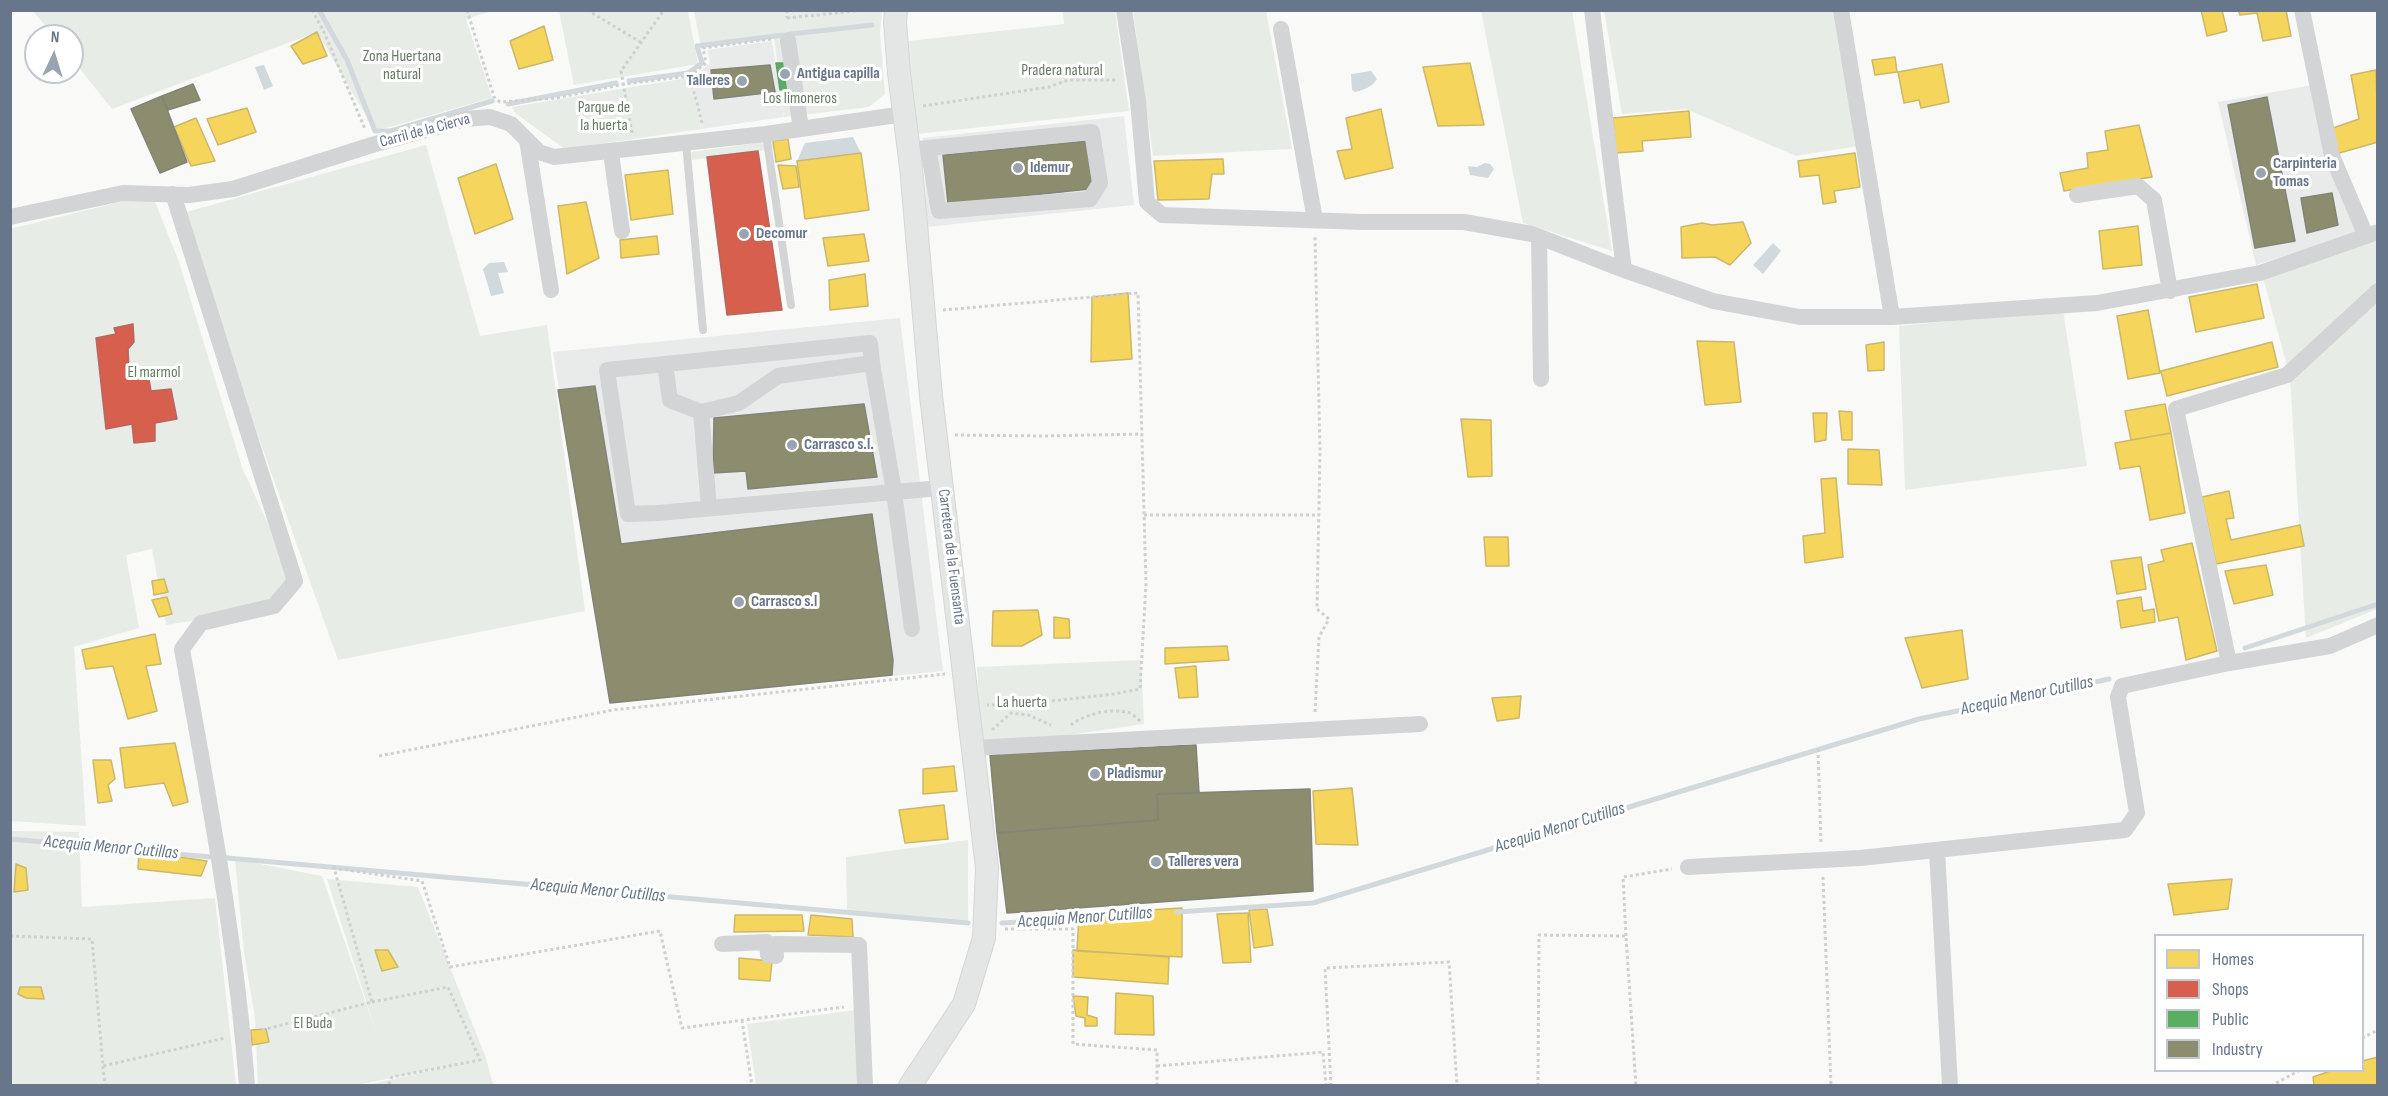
<!DOCTYPE html>
<html>
<head>
<meta charset="utf-8">
<style>
  body { margin:0 }
  #map { position:relative; width:2388px; height:1096px; overflow:hidden; background:#f9f9f8; font-family:"Sofia Sans Condensed",sans-serif }
  canvas { display:block }
  .frame { position:absolute; inset:0; border:12px solid #67768b; pointer-events:none }
  .legend { position:absolute; left:2154px; top:934px; width:210px; height:138px; box-sizing:border-box; background:#fff; border:2px solid #c2c8d1; margin:0; padding:8px 10px; list-style:none; font-size:18px; color:#67768b }
  .legend li { display:flex; align-items:center; gap:12px; height:30px }
  .legend b { width:30px; border:2px solid #c2c8d1 }
  .north { position:absolute; left:24px; top:24px; width:60px; height:60px; box-sizing:border-box; background:#fff; border:2px solid #c2c8d1; border-radius:50%; rotate:4deg; font-size:16px; font-weight:700; line-height:24px; text-align:center; color:#67768b }
  .north::after { content:''; display:block; margin:auto; width:21px; height:27px; background:#9aa4b1; clip-path:polygon(50% 0,100% 100%,50% 72%,0 100%) }
</style>
</head>
<body>
<div id="map">
<canvas width="2388" height="1096"></canvas>
<div class="frame"></div>
<ul class="legend">
<li><b style="height:16px;background:#f6d55c"></b>Homes</li>
<li><b style="height:16px;background:#d6604d"></b>Shops</li>
<li><b style="height:16px;background:#5aae61"></b>Public</li>
<li><b style="height:16px;background:#8c8c6e"></b>Industry</li>
</ul>
<div class="north">N</div>
</div>
<script>
const g = document.querySelector('canvas').getContext('2d');
g.lineJoin = 'round';
function fill(path, color) { g.fillStyle = color; g.fill(path, 'evenodd'); }
function trace(path, color, width, dash) { g.strokeStyle = color; g.lineWidth = width; g.lineCap = dash ? 'butt' : 'round'; g.setLineDash(dash || []); g.stroke(path); }
function label(font, color, halo, rows, align = 'center') {
  g.font = font + ' "Sofia Sans Condensed",sans-serif'; g.lineWidth = 6; g.setLineDash([]); g.textBaseline = 'middle'; g.strokeStyle = halo; g.fillStyle = color; for (const [text, x, y, turn = 0] of rows) {
    g.save(); g.translate(x, y); g.rotate((+turn || 0) * Math.PI / 180); g.textAlign = isNaN(turn) ? turn : align; if (halo) g.strokeText(text, 0, 0); g.fillText(text, 0, 0); g.restore();
  }
}
const built = new Path2D(`
  M772,41L784,117L701,129L693,77L710,63L707,50Z
  M2313,85L2338,191L2357,233L2256,265L2218,102Z
  M1124,116L1134,205L927,227L923,138Z
  M900,318L943,671L610,703L553,352Z`);
const green = new Path2D(`
  M33,11H492L466,19L492,98L375,131L317,32L112,109L72,59V36H54Z
  M559,11H688L698,64L574,85Z
  M694,11H882L880,32L885,94L869,107L784,117L774,37L701,46Z
  M1063,11H1115L1129,111L917,134L906,71L908,41L1064,24Z
  M1133,11H1266L1292,149L1153,156Z
  M1481,11H1572L1612,251L1523,223Z
  M1604,11H1835L1858,146L1796,156L1686,109L1622,114Z
  M693,77L701,129L565,149L515,113L512,107Z
  M773,141V149L692,160L691,152Z
  M426,145L480,336L547,325L585,611L338,660L179,214Z
  M152,194L179,262L243,470L295,581L264,609L166,625L152,549L126,555L139,628L74,647L86,826L11,821L10,229Z
  M2377,241V609L2306,638L2290,377L2263,278Z
  M2063,310L2087,466L1905,490L1899,326Z
  M1141,660L1144,724L981,748L977,667Z
  M11,831L79,832L82,907L215,898L236,1085L11,1086Z
  M968,840V923L847,913L846,857Z
  M235,859L322,876L376,1032L327,879L418,887L486,1058L493,1085H367L454,1065L358,1085H258L255,1018L244,953Z
  M856,1010L865,1085H756L747,1024Z`);
const water = new Path2D(`
  M264,65L273,86L264,90L255,67Z
  M1371,71L1377,79C1372,87 1364,90 1355,92L1352,90L1351,74Z
  M853,137L861,153L797,161L805,143Z
  M1485,163L1490,164L1494,169L1488,178L1470,175L1468,166L1477,167Z
  M1773,243L1781,251L1763,274L1753,265Z
  M504,262L508,272L498,273L504,293L491,296L483,269L489,263Z`);
const homes = new Path2D(`
  M2201,10H2222L2227,31L2207,36Z
  M2238,10H2286L2291,36L2263,41L2257,13L2240,15Z
  M544,26L553,60L519,69L510,41Z
  M317,32L327,56L303,64L291,46Z
  M1895,57L1897,72L1875,75L1872,60Z
  M1470,63L1484,125L1438,126L1423,67Z
  M1942,64L1949,102L1921,108L1919,100L1904,103L1898,72Z
  M2376,70L2378,142L2336,154L2330,129L2359,119L2351,75Z
  M247,108L256,132L218,145L207,119Z
  M1381,109L1393,168L1345,179L1337,151L1352,149L1346,118Z
  M1689,111L1691,137L1642,141L1643,151L1616,153L1613,118Z
  M196,118L215,161L191,166L174,127Z
  M2139,125L2152,177L2064,191L2060,173L2088,168L2087,153L2108,150L2105,131Z
  M788,139L791,159L776,162L773,141Z
  M861,153L869,210L805,219L797,161Z
  M1855,153L1860,187L1834,191L1836,202L1823,204L1819,175L1800,177L1798,161Z
  M1223,159L1224,174H1212L1209,199L1158,200L1154,161Z
  M496,164L513,219L475,234L458,178Z
  M778,165L796,166L799,187L783,189Z
  M668,170L673,214L631,220L625,175Z
  M586,202L599,258L567,274L558,206Z
  M1743,222L1751,243L1730,265L1715,257L1682,258L1681,227L1702,223L1712,225Z
  M2138,226L2142,265L2103,269L2099,231Z
  M864,234L869,261L828,266L823,238Z
  M657,236L659,254L621,258L620,240Z
  M865,274L868,306L830,310L829,280Z
  M2257,284L2264,318L2196,332L2189,297Z
  M1128,293L1132,359L1091,362L1092,297Z
  M2148,310L2160,373L2128,379L2117,316Z
  M1697,341L1734,342L1741,402L1705,405Z
  M1884,342V370L1868,371L1866,345Z
  M2272,342L2278,367L2167,396L2161,371Z
  M2165,404L2171,433L2131,440L2125,411Z
  M1839,411L1852,412V440H1842Z
  M1813,413H1827L1826,440L1815,442Z
  M1461,419L1491,420L1492,476L1468,477Z
  M2171,433L2185,513L2150,520L2140,466L2120,469L2115,443Z
  M1848,449L1879,450L1882,485L1848,484Z
  M1836,478L1843,557L1805,563L1803,536L1825,533L1821,479Z
  M2229,491L2234,518L2226,519L2231,540L2300,525L2304,546L2216,564L2202,497Z
  M1484,537H1508L1509,566H1486Z
  M2192,543L2217,651L2186,660L2178,617L2159,621L2148,565L2164,561L2161,550Z
  M2141,557L2146,589L2117,594L2111,561Z
  M2266,565L2273,595L2234,604L2225,571Z
  M164,579L168,592L154,595L152,581Z
  M167,597L172,614L159,617L152,600Z
  M2141,597L2143,611L2154,609L2155,622L2121,628L2117,601Z
  M1038,610L1042,635L1022,646H992L993,611Z
  M1054,617L1069,619L1070,638H1054Z
  M1962,630L1968,679L1922,688L1905,638Z
  M155,634L161,664L146,666L157,711L128,719L113,666L86,669L82,650Z
  M1227,646L1229,660L1165,664V648Z
  M1196,666L1198,697L1179,698L1175,668Z
  M1521,696L1519,718L1497,721L1492,698Z
  M175,743L188,802L173,806L164,783L125,788L120,748Z
  M93,760H111L115,779L108,785L112,801L98,803Z
  M954,766L957,791L923,794V769Z
  M1352,788L1358,845L1316,844L1313,791Z
  M944,805L948,839L905,843L899,810Z
  M139,851L207,861L201,876L138,869Z
  M16,864L26,868L28,890L14,892Z
  M2232,879L2228,909L2174,915L2168,884Z
  M1182,908V957L1077,951L1079,914Z
  M1267,909L1273,945L1254,948L1249,910Z
  M1248,913L1251,962L1223,963L1217,914Z
  M735,915H802L804,931L734,932Z
  M811,915L852,919L853,937L808,935Z
  M375,950H388L398,967L382,971Z
  M1073,950L1169,957L1168,984L1073,977Z
  M739,958L772,961L770,981L739,979Z
  M20,987H41L44,999L26,998L18,994Z
  M1116,993L1153,996L1154,1035L1115,1034Z
  M1073,996L1088,997L1087,1015L1097,1018V1026H1085V1018L1076,1016Z
  M266,1029L269,1042L252,1045L251,1030Z
  M2378,1057V1086H2314L2313,1077L2333,1070H2362V1061Z`);
const shops = new Path2D(`
  M758,151L782,310L727,315L707,157Z
  M133,324L134,342L128,349L129,370L147,368L151,391L171,389L177,419L155,423V441L134,443L132,424L106,429L96,338L116,334L114,328Z`);
const public = new Path2D(`
  M776,63H791L795,89L780,90Z`);
const industry = new Path2D(`
  M770,65L775,92L714,99L711,70Z
  M193,84L200,100L168,110L162,96Z
  M162,96L187,162L160,173L131,109Z
  M2267,97L2295,241L2255,248L2228,105Z
  M1087,141L1094,181L1089,189L948,204L943,155Z
  M2332,193L2338,225L2307,233L2301,198Z
  M595,386L621,544L872,514L893,660L892,675L610,703L558,390Z
  M864,404L877,477L748,489L746,471L713,473L714,418Z
  M1196,745L1199,793L1157,794L1158,820L997,833L990,755Z
  M1310,789L1313,891L1007,913L997,833L1158,820L1157,794Z`);
const stream = new Path2D(`
  M319,10L347,60L375,131H391L492,101
  M791,34L872,25
  M629,81L688,73L702,63L697,46L783,35
  M508,104L616,83
  M2245,648L2378,604
  M10,839L211,857
  M227,858L968,923
  M1177,912L1313,903L1919,719L2109,679
  M1002,923L1084,918`);
const path = new Path2D(`
  M312,10L324,32L365,129
  M467,10L494,97L500,102L556,98L624,84L690,76
  M587,10L642,43
  M787,10V18
  M787,18L865,10
  M923,106L1049,87L1068,80H1118
  M702,123L690,76L706,63L703,48L771,39
  M632,133L621,71L664,10
  M943,310L1138,293L1146,584L1140,689L1114,694L1024,704L987,705
  M955,435L1043,436L1142,434
  M1144,515H1319
  M1315,712L1319,637L1329,619L1317,609L1320,450L1315,237
  M1071,725C1085,714 1113,707 1130,713C1134,715 1138,720 1142,722
  M992,730L1011,713L1028,715L1051,725
  M1818,749L1821,843
  M379,756L613,710L945,674
  M1823,877L1831,1086
  M1005,929H1073V1044L1157,1050V1086
  M10,936L92,939L103,1066L225,1038
  M1626,936L1623,877L1672,869
  M372,1002L448,987L480,1060L392,1077L388,1086
  M742,1020L752,1086
  M262,1030L372,1002L334,868L422,881L450,967L660,931L682,1028L844,1007
  M2362,1038L2378,1030
  M103,1066L105,1086
  M1157,1066L1323,1052L1326,1086
  M1331,1086L1325,968L1449,962L1457,1086
  M1538,1086L1539,935L1626,936L1636,1086
  M2271,1086L2300,1070`);
const service = new Path2D(`
  M766,134L791,305
  M686,143L703,330`);
const minor = new Path2D(`
  M1124,10L1138,101L1147,202L1162,215L1363,222H1464L1532,234L1624,270L1713,301L1800,317H1892L2097,303L2260,273L2378,232
  M1592,10L1624,270
  M1841,10L1892,317
  M2302,10L2332,156L2366,236
  M1281,29L1315,220
  M788,40L801,129
  M527,140L551,290
  M908,150L928,148L1092,132L1100,183L1090,199L939,211L928,148
  M611,153L622,231
  M173,194L295,581L274,606L201,623L182,649C208,794 236,939 247,1086
  M2077,195L2138,186L2154,200L2170,291
  M10,217L123,193L189,195L233,189L372,145L465,119L490,117L511,124L539,152L554,157L766,134L904,114
  M1539,237L1541,379
  M872,363L870,343L607,370L628,514L658,513L894,492L872,363L778,376L739,403L701,412L709,508L894,492L912,629
  M665,364L670,400L701,412
  M894,492L942,488
  M2229,663L2176,409L2287,375L2378,291
  M973,748L1420,724
  M1937,850L1950,1086
  M1688,867L1860,858L2125,830L2137,813L2118,697L2122,686L2229,663L2330,646L2378,625
  M722,944L767,942L768,955L776,956L775,944L859,945L865,1086`);
const secondary = new Path2D(`
  M896,10L895,22L899,73L911,167L931,396L987,868L984,938L964,1004L910,1086`);
const markers = [
  [785,74,6,"#9aa4b1"],
  [742,81,6,"#9aa4b1"],
  [1018,168,6,"#9aa4b1"],
  [2261,173,6,"#9aa4b1"],
  [744,234,6,"#9aa4b1"],
  [792,445,6,"#9aa4b1"],
  [739,602,6,"#9aa4b1"],
  [1095,774,6,"#9aa4b1"],
  [1156,862,6,"#9aa4b1"]
];
const parkNames = [
  ["Zona Huertana",402,57],
  ["natural",402,75],
  ["Pradera natural",1062,71],
  ["Los limoneros",800,99],
  ["Parque de",604,108],
  ["la huerta",604,126],
  ["El marmol",154,373],
  ["La huerta",1022,703],
  ["El Buda",313,1024]
];
const poiNames = [
  ["Antigua capilla",797,74],
  ["Talleres",730,81,"right"],
  ["Carpinteria",2273,164],
  ["Tomas",2273,182],
  ["Idemur",1030,168],
  ["Decomur",756,234],
  ["Carrasco s.l.",804,445],
  ["Carrasco s.l",751,602],
  ["Pladismur",1107,774],
  ["Talleres vera",1168,862]
];
const streetNames = [
  ["Carril de la Cierva",425,131,-15],
  ["Carretera de la Fuensanta",951,557,83]
];
const waterNames = [
  ["Acequia Menor Cutillas",2027,696,-12],
  ["Acequia Menor Cutillas",1560,828,-17],
  ["Acequia Menor Cutillas",111,848,5],
  ["Acequia Menor Cutillas",598,891,5],
  ["Acequia Menor Cutillas",1085,918,-4]
];
fill(built, '#e9ebea');
fill(green, '#e8ece6');
fill(water, '#d2d9dd');
fill(homes, '#f6d55c');
trace(homes, '#cbb86a', 1.5);
fill(shops, '#d6604d');
trace(shops, '#b56760', 1.5);
fill(public, '#5aae61');
trace(public, '#5e9d6e', 1.5);
fill(industry, '#8c8c6e');
trace(industry, '#818577', 1.5);
trace(stream, '#d2d9dd', 5);
trace(secondary, '#d4d6d8', 24);
trace(path, '#cfd0d2', 3, [3, 3]);
trace(service, '#d3d4d5', 8);
trace(minor, '#d3d4d5', 16);
trace(secondary, '#e4e5e5', 22);
for (const [x, y, r, color] of markers) { const dot = new Path2D(); dot.arc(x, y, r, 0, 2 * Math.PI); g.fillStyle = color; g.fill(dot); trace(dot, '#fff', 2); }
label('16px', '#647b62', '#fff', parkNames);
label('bold 16px', '#67768b', '#fff', poiNames, 'left');
label('16px', '#67768b', '#fff', streetNames);
label('italic 18px', '#637785', '#fff', waterNames);
</script>
</body>
</html>
